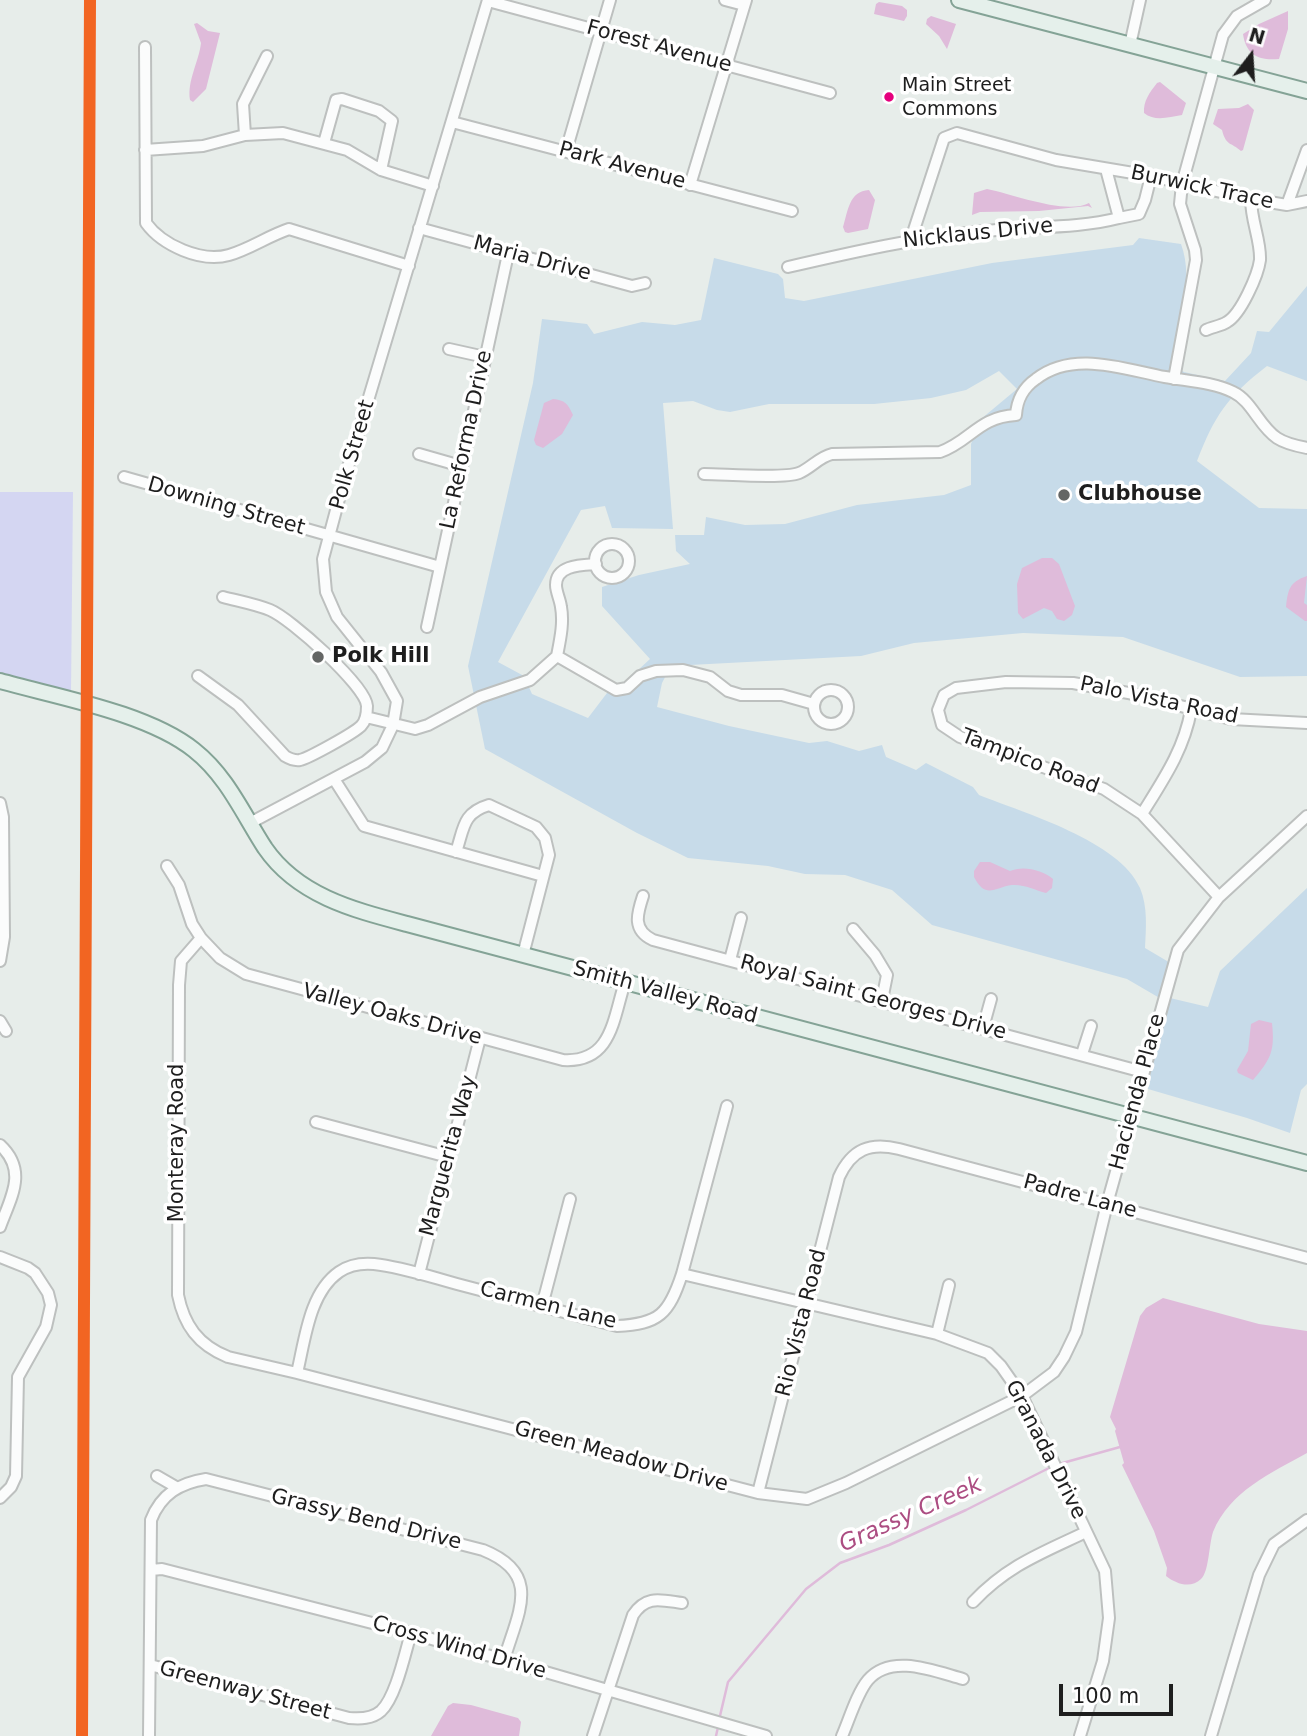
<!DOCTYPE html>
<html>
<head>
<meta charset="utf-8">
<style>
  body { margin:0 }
  #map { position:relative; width:1307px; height:1736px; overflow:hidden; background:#e7edea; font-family:"DejaVu Sans",sans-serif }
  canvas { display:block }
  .north { position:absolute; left:1216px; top:21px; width:70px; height:70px; -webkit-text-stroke:5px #fff; paint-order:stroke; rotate:17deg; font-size:19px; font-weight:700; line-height:28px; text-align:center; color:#1e1e1e }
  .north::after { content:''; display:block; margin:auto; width:24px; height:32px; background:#1e1e1e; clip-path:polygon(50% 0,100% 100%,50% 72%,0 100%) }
  .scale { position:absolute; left:1059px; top:1684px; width:114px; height:32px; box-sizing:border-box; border:4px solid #1e1e1e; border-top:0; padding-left:9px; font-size:21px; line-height:24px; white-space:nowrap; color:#1e1e1e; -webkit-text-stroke:5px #fff; paint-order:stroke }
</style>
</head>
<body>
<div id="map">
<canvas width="1307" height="1736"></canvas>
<div class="north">N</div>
<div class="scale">100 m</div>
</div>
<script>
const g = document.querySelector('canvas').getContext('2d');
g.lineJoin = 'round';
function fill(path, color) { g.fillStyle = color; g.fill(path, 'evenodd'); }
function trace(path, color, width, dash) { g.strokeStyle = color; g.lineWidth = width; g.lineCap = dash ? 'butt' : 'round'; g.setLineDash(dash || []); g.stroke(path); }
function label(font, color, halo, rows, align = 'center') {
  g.font = font + ' "DejaVu Sans",sans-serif'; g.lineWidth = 7; g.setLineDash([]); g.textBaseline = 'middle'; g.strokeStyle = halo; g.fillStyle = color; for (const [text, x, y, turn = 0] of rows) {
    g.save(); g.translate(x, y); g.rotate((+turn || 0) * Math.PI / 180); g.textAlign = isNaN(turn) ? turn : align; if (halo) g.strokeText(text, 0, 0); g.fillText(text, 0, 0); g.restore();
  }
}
const grass = new Path2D(`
  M1139,238L1181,244C1195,282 1178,326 1171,364L1184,372L1225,381L1251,353L1257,331L1269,332L1307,286V381L1267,366C1227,397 1215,415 1197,461L1259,508L1307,509V676L1240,677L1123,637L1023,633L914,643L861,656L671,666L662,683L657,707L729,726L809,743L827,741L859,751L882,745L886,757L916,770L926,763L973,787L979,795C1024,813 1120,841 1140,888C1148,907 1146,929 1145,948L1167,961L1178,972L1170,998L1208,1007L1220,971L1307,888V1084L1301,1090L1290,1133L1247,1118L1148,1089L1163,1000L1127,979L932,925L892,890L845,875L805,874L768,866L688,858L637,833L485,749L468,666L533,383L542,319L587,324L594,334L642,322L675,325L701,320L714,258L778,274L783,279L785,298L804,301L992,263L1133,245ZM999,371L1017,389L981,419L971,444V485L944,495L857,505L785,524L745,525L706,517L704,535H675L676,551L690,564L639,575L602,587V606L650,659L623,684L607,693L588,718L532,694L524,676L498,662L581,510L605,506L612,528L673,529L663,403L693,401L717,410L730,412L769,404H874L931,398L966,390Z`);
const park = new Path2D(`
  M0,492H73L71,693L0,678Z`);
const water = new Path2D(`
  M879,2L902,6L907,10V16L904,21L874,14L876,4Z
  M1288,11V29L1279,59C1259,61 1246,55 1243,34L1259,24Z
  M931,16L956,24L947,49L939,36L926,24L927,19Z
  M197,23L208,31L220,33L206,89L193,102L190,100C187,80 199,62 201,43L194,24Z
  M1160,82L1186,103L1182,115C1169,117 1155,122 1144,113C1143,101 1150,92 1157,83Z
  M1248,104L1254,110L1243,150L1241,151C1231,142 1226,146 1222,130L1213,124L1218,109L1239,108Z
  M987,189C1016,195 1066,215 1089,203L1092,208L1088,206L1039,211L980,212L972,215L974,193Z
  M869,190L875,200L868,229L848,233L845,232L843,227C848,211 849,191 869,190Z
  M553,399C565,400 568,404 573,415L562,434L543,448L536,445L534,440L544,403Z
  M1042,558H1052L1059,564L1075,606L1072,615L1064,621L1057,619L1052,611L1044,608L1023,619L1018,613L1017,584L1022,568Z
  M1307,576L1304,603L1307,605V621H1305L1286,607C1288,590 1289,582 1307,576Z
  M980,862H990L1010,871C1023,865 1043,870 1053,879L1052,888L1046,893C1035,890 1024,884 1012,885C995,887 986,900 974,877V871Z
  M1259,1020L1272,1023C1275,1051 1271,1059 1253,1080L1238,1073L1237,1070L1248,1051L1251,1024Z
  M1163,1298L1259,1324L1307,1331V1453C1271,1473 1230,1491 1213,1532C1209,1544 1209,1572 1201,1579C1191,1589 1176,1584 1166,1576L1167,1568L1154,1531L1122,1465L1124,1463L1115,1431L1116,1429L1110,1417L1140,1316L1146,1308Z
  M453,1703L471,1705L518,1718L521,1722L519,1736H431L448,1706Z`);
const stream = new Path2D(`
  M1059,1464L1120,1447
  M719,1720L728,1682L806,1589L840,1563L889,1545L966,1510L1053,1466
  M716,1736L718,1727`);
const minor = new Path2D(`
  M725,0L744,5
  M488,1L830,93
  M1130,45L1140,0
  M145,47L146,223C162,245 201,263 229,255C250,249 268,236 289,229L409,266
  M452,122L792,211
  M245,135L243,104L267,56
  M324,143L336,100L342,99L379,111L392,121L381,170
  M145,150L203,146L245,135L283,133L347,150L381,170L433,186
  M566,151L610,0
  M690,185L746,0
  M1287,205L1307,150
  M1119,218L1139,214L1145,200L1151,176
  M419,228L632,286L645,283
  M911,239L944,138L957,133L1056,160L1151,176L1251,199L1287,205L1307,201
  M788,267C853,252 918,237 985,231C1029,226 1076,229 1119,218L1106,169
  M1206,330C1212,327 1221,326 1227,322C1241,314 1258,275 1260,260C1261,241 1251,221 1251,199
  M449,349L485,357
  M1174,379L1196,260L1195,250L1180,204L1182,184L1223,35L1237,16L1265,0
  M419,454L461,466
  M704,474C724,474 784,479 799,473C811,468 819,457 832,454L940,452C971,441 978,417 1016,415C1017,399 1023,388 1036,379C1073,350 1123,369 1165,377C1186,381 1213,382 1233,392C1252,401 1259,426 1277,438C1286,444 1297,446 1307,448
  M124,477L440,567
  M595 561a17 17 0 1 1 34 0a17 17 0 1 1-34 0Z
  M427,627L508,254
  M557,656C560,640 564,623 561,607C560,599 556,592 556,585C556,565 581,565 596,564
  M198,676L238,705L285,756C290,759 294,761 300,760C309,758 354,733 361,726C366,721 367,713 367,706C366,686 290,618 270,610C255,604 238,601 223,597
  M814 707a17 17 0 1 1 34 0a17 17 0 1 1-34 0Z
  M366,717L415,729L428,725L480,697L530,680L557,656L616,690L627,688L640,676L656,671L683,670L710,677L728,691L741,695H782L814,704
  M334,779L364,826L543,876
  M0,803L3,817L4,937L0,961
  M1142,814C1163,780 1184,750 1191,710
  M250,823L365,762L382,748L393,725L397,701L381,672L337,617L326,592L323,559L343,484L488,0
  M456,852C464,829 462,813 489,805L536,827L545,838L549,855L523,955
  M167,866L179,885L192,924L201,938L220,958L246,974L563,1060C612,1063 613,1019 625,982
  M643,896C637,914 632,930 653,940L1143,1072
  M1219,897L1142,814L1104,789L960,737L942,725L938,710L944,695L956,688L1006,682L1073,683L1134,694L1231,719L1307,723
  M853,929L875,955L887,975L882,1000
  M201,938L181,961L179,985L178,1295C184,1325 198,1345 228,1357L297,1373L758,1493L807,1499L846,1483L1022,1396L1054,1372L1064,1357L1076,1332L1107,1204L1178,950L1219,897L1307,816
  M730,960L741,918
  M0,1021L6,1031
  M983,1028L991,999
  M1082,1054L1091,1026
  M316,1122L448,1157
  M0,1145C28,1171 11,1197 0,1227
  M0,1257L28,1268L35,1273L48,1293L51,1305L46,1327L18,1377L16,1476L11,1487L0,1498
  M419,1274L480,1038
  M682,1274L937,1334L988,1353L1001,1366L1022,1396L1105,1571L1109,1618L1103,1661L1080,1736
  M542,1306L570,1199
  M937,1334L949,1285
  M297,1373C305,1340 309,1293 339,1272C349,1265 362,1263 374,1264C402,1267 431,1277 457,1284C511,1298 564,1312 617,1326C659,1324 669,1314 682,1274L727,1106
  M157,1476L176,1487
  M758,1493L839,1177C852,1149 870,1142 899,1149L1307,1258
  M151,1570L162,1569L411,1633L766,1736
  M973,1602C1008,1565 1042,1553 1086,1532
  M150,1665L349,1718C360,1719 372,1719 381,1711C396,1697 405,1653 411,1633
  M149,1736L151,1520C161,1494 180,1483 206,1479L483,1550C543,1574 518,1612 504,1660
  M593,1736L633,1615C646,1595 660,1600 682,1603
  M842,1736C849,1720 857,1693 868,1680C891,1653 934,1671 963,1679
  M1211,1736L1259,1575L1274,1544L1307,1520`);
const major = new Path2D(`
  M959,0L1307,91
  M0,681C57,697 148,713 194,750C227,776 243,814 265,848C298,896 354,910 407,924L1307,1163`);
const rail1 = new Path2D(`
  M82,1736L90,0`);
const markers = [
  [889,97,6,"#e5007d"],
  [1064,495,7,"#646665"],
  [318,657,7,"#646665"]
];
const busNames = [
  ["Main Street",902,86],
  ["Commons",902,110]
];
const streetNames = [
  ["Forest Avenue",659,47,15],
  ["Park Avenue",622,166,15],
  ["Burwick Trace",1202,188,12],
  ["Nicklaus Drive",978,234,-6],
  ["Maria Drive",532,259,15],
  ["La Reforma Drive",467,440,-78],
  ["Polk Street",353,455,-74],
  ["Downing Street",226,507,16],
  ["Palo Vista Road",1159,701,12],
  ["Tampico Road",1030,762,21],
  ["Smith Valley Road",665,993,15],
  ["Royal Saint Georges Drive",873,998,15],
  ["Valley Oaks Drive",392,1015,15],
  ["Hacienda Place",1138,1092,-75],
  ["Monteray Road",178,1143,-90],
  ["Marguerita Way",449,1156,-75],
  ["Padre Lane",1080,1197,15],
  ["Carmen Lane",548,1306,14],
  ["Rio Vista Road",802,1323,-76],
  ["Granada Drive",1045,1450,63],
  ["Green Meadow Drive",621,1457,15],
  ["Grassy Bend Drive",366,1520,14],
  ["Cross Wind Drive",459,1648,16],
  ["Greenway Street",245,1691,15]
];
const poiNames = [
  ["Clubhouse",1078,495],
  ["Polk Hill",332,657]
];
const waterNames = [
  ["Grassy Creek",911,1515,-24]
];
fill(grass, '#c7dbe9');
fill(park, '#d4d6f2');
fill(water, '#dfbbda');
trace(stream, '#dfbbda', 2.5);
trace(minor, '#bdc0bf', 14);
trace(major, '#84a396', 18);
trace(minor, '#fbfcfc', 10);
trace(major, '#e5f0eb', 14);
trace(rail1, '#f26522', 12);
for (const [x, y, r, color] of markers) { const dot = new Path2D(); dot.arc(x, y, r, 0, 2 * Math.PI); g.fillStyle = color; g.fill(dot); trace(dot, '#fff', 2.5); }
label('19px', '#1e1e1e', '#fff', busNames, 'left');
label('21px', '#1e1e1e', '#fff', streetNames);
label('bold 21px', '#1e1e1e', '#fff', poiNames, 'left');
label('italic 23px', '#ac4d82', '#fff', waterNames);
</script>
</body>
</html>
